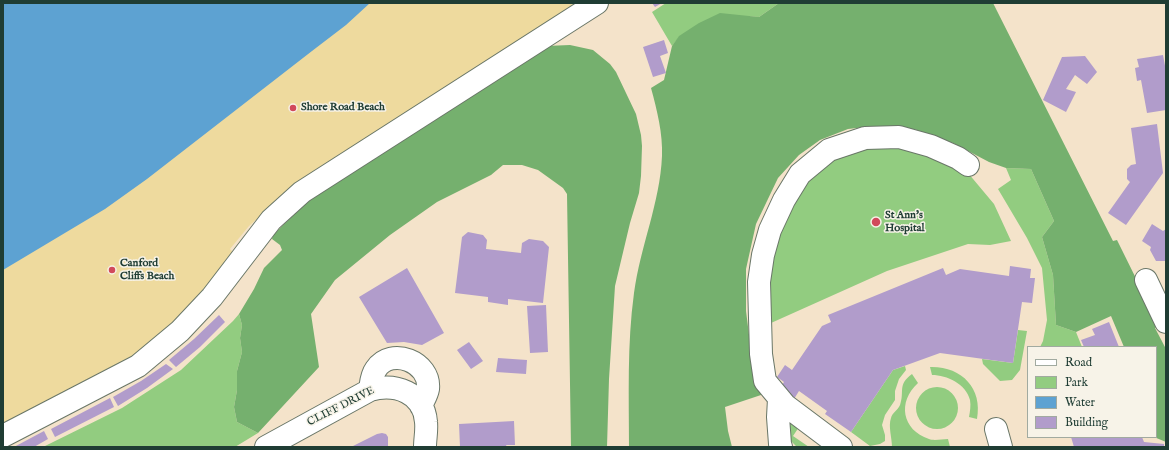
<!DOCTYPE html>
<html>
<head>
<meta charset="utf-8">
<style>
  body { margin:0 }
  #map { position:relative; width:1169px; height:450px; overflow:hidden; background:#f4e3ca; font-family:"IM FELL English",serif }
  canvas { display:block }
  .frame { position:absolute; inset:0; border:4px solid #1f3d34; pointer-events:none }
  .legend { position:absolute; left:1027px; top:346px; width:130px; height:92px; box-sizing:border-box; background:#f7f3e8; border:1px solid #a1aaa0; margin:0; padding:5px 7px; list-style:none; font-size:12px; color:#1f3d34 }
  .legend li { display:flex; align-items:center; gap:8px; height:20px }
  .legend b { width:20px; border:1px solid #a1aaa0 }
</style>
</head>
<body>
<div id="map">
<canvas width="1169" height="450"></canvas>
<div class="frame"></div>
<ul class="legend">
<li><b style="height:5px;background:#fff"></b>Road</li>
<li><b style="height:11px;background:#92cc80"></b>Park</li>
<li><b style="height:11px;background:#5da2d2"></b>Water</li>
<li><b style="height:11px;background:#b19ccb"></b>Building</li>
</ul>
</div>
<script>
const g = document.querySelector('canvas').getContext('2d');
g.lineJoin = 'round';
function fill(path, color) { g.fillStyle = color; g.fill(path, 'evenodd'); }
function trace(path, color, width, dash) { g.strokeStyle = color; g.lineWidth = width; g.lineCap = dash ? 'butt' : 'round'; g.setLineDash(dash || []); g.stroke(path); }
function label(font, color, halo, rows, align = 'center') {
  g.font = font + ' "IM FELL English",serif'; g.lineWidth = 3; g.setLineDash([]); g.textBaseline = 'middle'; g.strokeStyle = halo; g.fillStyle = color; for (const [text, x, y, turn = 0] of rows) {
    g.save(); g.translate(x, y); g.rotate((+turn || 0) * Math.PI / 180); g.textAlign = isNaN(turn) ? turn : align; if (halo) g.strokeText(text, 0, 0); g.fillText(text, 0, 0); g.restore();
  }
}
const green = new Path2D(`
  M666,3H779L759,17L742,16L680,36L672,46L652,12Z
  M897,145L963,167L994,204L1011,241L990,245L968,244L887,271L771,323L766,276L774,241L797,189L821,165L860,147Z
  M1006,168L1031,169L1054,221L1042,237L1053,275L1056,325L1076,332L1082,347H1040L1043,341L1047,320L1042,268L1027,238L998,189L1011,180Z
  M239,314L242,325L240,338L242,352L237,371V390L234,407L237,422L258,433L235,447H43L122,408L181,370L233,321Z
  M1018,330L1027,331L1020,370L1012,380L1000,381L983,364L982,359L1013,363Z
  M905,366L906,370L899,379L895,391V400L885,415L882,425L885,435V441L880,444L870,446L851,432L893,370Z
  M930,367C961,366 983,388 977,419L969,417C970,411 971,406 970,400C966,384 947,375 932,375Z
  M912,374L918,383C897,402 902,430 929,439C934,441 942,439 948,439L950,447H892C892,438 888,426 891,418C892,413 898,410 900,405C905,391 897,385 912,374Z
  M916 408a21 21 0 1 1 42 0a21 21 0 1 1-42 0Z
  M792,422L801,424L793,436L809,447H797L787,437L788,425Z`);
const forest = new Path2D(`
  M779,3H993L1113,241L1117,240L1159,325L1155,328L1166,349V442L1154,437H1156V347H1124L1111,316L1076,332L1056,325L1053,275L1042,237L1054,221L1031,169L1006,168L989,162L953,143L917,130L895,126H874L848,129L820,140L799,155L778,178L756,224L746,269V311L755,382L764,394L725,407L728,431L732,447H629C629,396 627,344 634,293C640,247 660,203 662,156C663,134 657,110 651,88L664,80L672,46L679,36L699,23L720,13L759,17Z
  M570,45L593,50L610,64L616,72L636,114L641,135L642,146L641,176L639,193L630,223L615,286L609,379L607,447H571L567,194L563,188L538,170L522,165H503L491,175L437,202L390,235L335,280L311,314L319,367L258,433L237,422L234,407L237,390V371L242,352L240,338L242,325L239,314L254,289L264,268L282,250L280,245L272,239L273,235L310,199L546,46Z`);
const sand = new Path2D(`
  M326,3H581L289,190L249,226L230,249L235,254L209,287L171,326L128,359L3,427V211Z`);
const water = new Path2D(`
  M3,3H370L346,25L312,51L147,179L105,209L3,270Z`);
const building = new Path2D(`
  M652,3H662L655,7Z
  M664,40L668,53L660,56L666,73L653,77L643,47Z
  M1163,55L1166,71V110L1147,113L1141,80L1137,81L1135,68L1139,67L1137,59Z
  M1085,56L1097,72L1087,84L1075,75L1066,89L1076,92L1066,112L1043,100L1062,57Z
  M1157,124L1163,173L1126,225L1108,213L1130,182L1127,179V169L1131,165L1136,164L1131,128Z
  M1152,224L1163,231L1166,229V261H1156L1150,250L1151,247L1142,241Z
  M468,232L483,235L487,240L486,249L521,253L522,243L529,239L543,241L549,247L543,303L508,299V305L488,302V297L455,293L462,237Z
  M1010,266L1031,269L1030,278H1035L1032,303L1022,302L1013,363L940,353L893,370L851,432L825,414L827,411L799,391L794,399L779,389L784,382L777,377L785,365L792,370L822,326L831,322L828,315L943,268L946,275L960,269L1009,276Z
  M407,268L444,333L422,345L404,342L387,343L359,297Z
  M546,305L548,352L530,353L527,306Z
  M219,315L225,322L200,347L176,367L169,360L194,339Z
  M1109,322L1119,347H1084L1081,340L1095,335L1092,329Z
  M469,342L483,361L471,369L457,350Z
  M498,358L527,360L526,374L496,372Z
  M166,364L173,369L147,388L118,406L113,397L141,381Z
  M110,398L114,407L55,437L51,429Z
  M514,421L515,445H506L507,447H460L459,424Z
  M44,431L48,439L34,447H14Z
  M382,433L386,434L388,437V447H351L377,434Z
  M1071,437H1142L1144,442L1164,444V447H1074Z`);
const minor = new Path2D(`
  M1146,280L1166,322
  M370,390C371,383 371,376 376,369C391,346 431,362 428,389C427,395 423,401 421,406
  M779,399L778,417L780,444L781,447
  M996,429L1001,447
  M3,436L138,366L180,331L212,297L271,220L302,192L597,3
  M266,447L370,390C395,383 424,392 426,422C427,430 425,439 425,447
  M841,447L785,405L765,381L761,354L759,282L763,255L770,230L784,200L800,174L829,150L865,138L899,137L931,146L958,158L968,165`);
const markers = [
  [293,108,4,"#d1495b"],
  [876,222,5,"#d1495b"],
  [112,270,4,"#d1495b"]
];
const poiNames = [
  ["Shore Road Beach",301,108],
  ["St Ann's",885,216],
  ["Hospital",885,229],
  ["Canford",120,264],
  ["Cliffs Beach",120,277]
];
const streetNames = [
  ["CLIFF DRIVE",341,407,-27]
];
fill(green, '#92cc80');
fill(forest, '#75b06e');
fill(sand, '#eeda9e');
fill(water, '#5da2d2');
fill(building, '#b19ccb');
trace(minor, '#6a7768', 24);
trace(minor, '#fff', 22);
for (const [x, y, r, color] of markers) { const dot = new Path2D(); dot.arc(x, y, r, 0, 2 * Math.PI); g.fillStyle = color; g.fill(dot); trace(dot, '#f7f3e8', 1.5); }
label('bold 11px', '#1f3d34', '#f7f3e8', poiNames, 'left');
label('11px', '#1f3d34', '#f7f3e8', streetNames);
</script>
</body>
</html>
